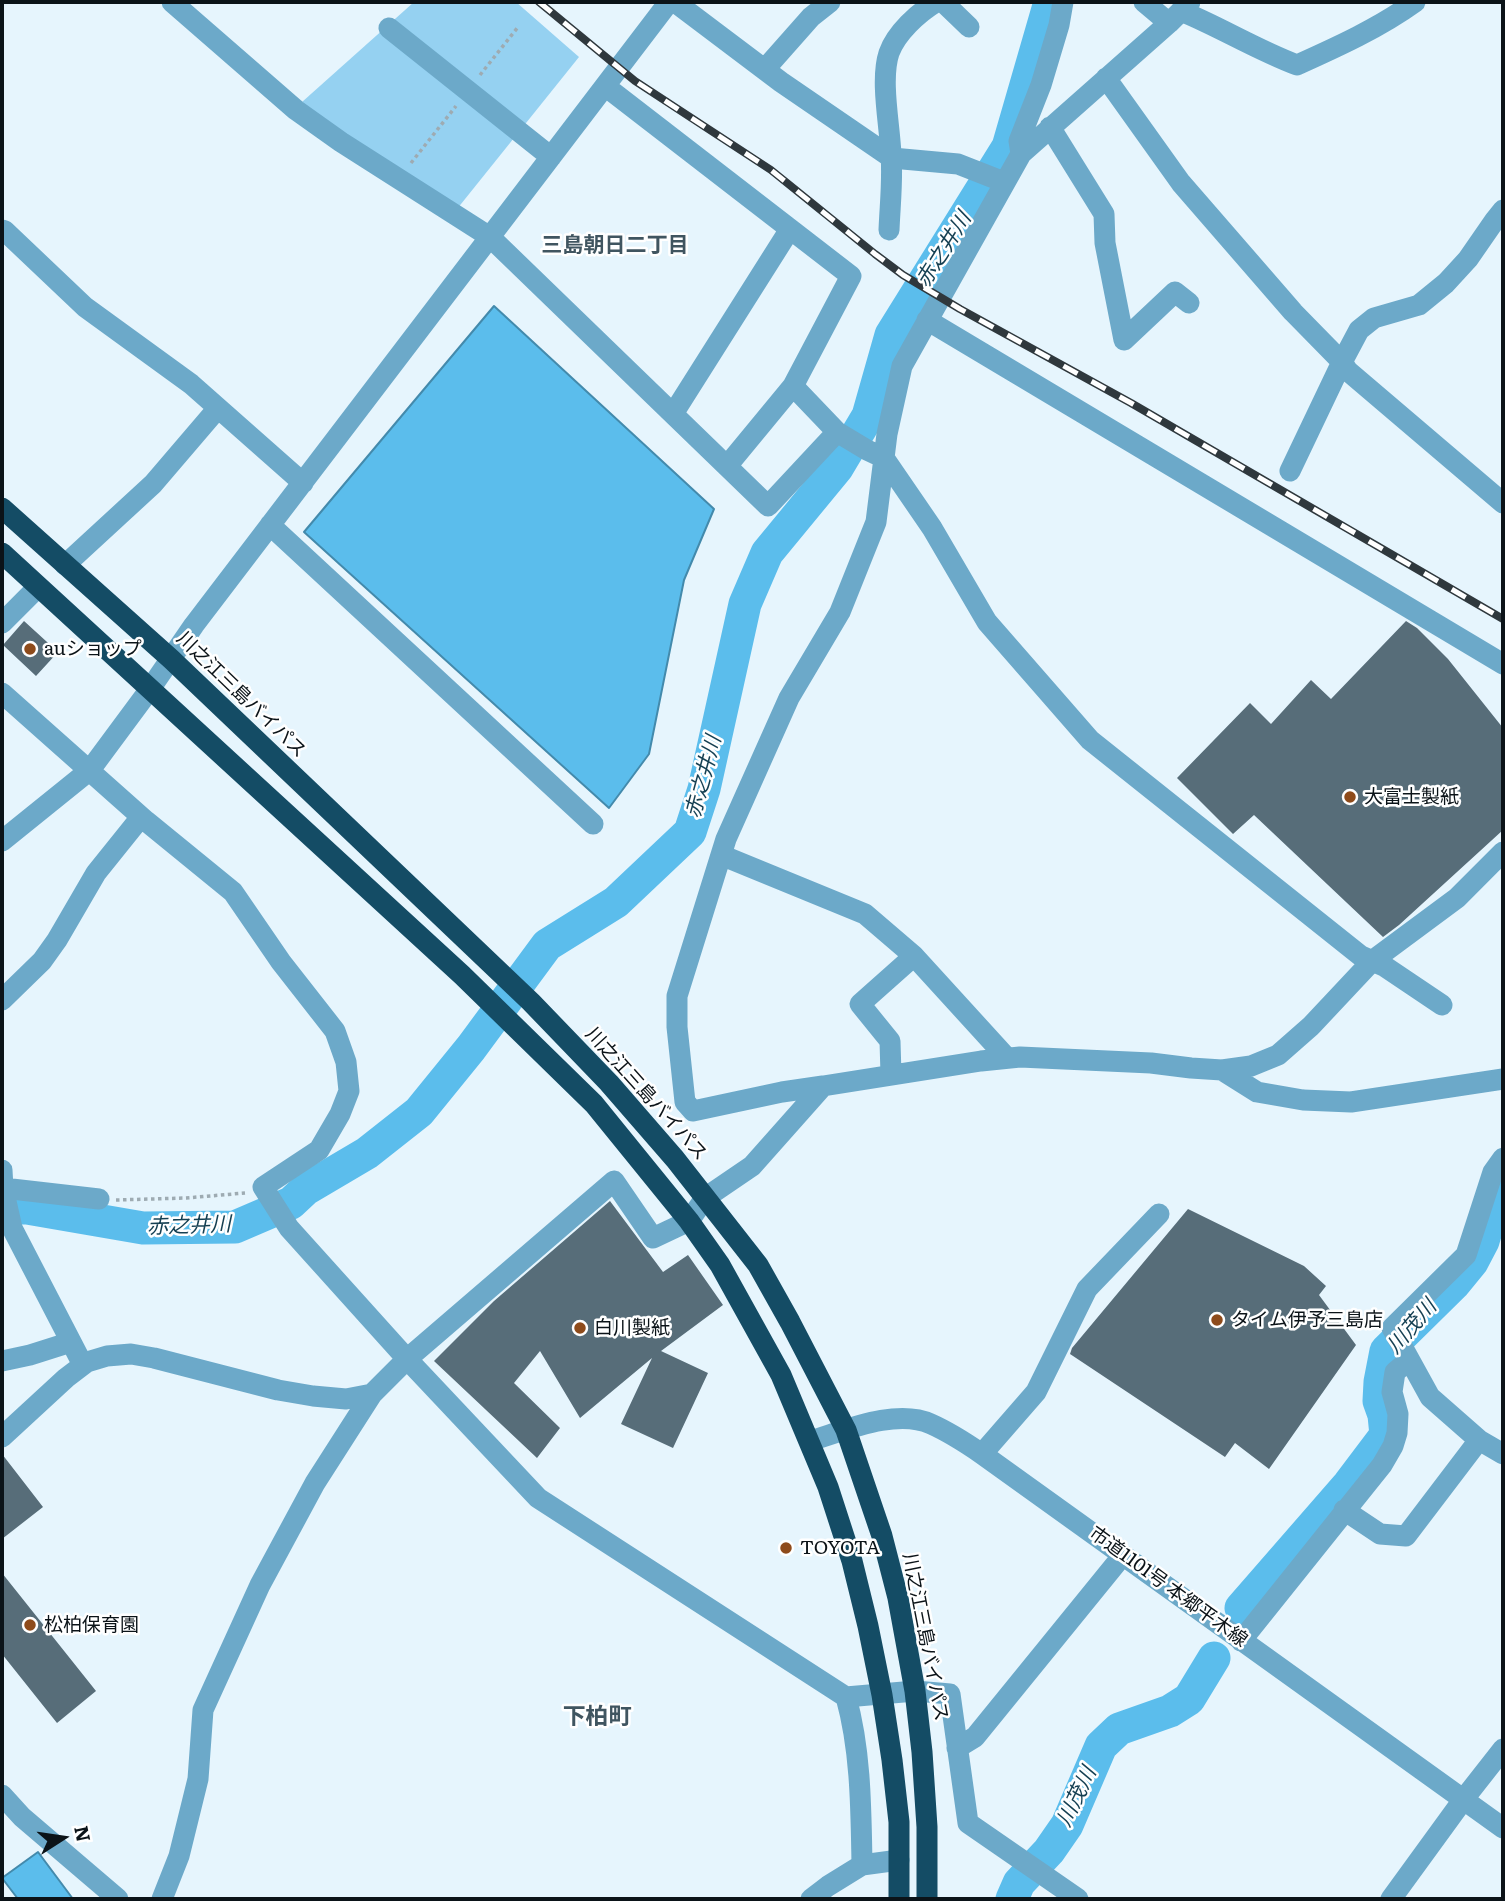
<!DOCTYPE html>
<html>
<head>
<meta charset="utf-8">
<style>
  body { margin:0 }
  #map { position:relative; width:1505px; height:1901px; overflow:hidden; background:#e6f5fd; font-family:Literata,serif }
  canvas { display:block }
  .frame { position:absolute; inset:0; border:4px solid #0b1318; pointer-events:none }
  .north { position:absolute; left:28px; top:1803px; width:70px; height:70px; -webkit-text-stroke:5px #fff; paint-order:stroke; rotate:78deg; font-size:19px; font-weight:700; line-height:28px; text-align:center; color:#0b1318 }
  .north::after { content:''; display:block; margin:auto; width:24px; height:32px; background:#0b1318; clip-path:polygon(50% 0,100% 100%,50% 72%,0 100%) }
</style>
</head>
<body>
<div id="map">
<canvas width="1505" height="1901"></canvas>
<div class="frame"></div>
<div class="north">N</div>
</div>
<script>
const g = document.querySelector('canvas').getContext('2d');
g.lineJoin = 'round';
function fill(path, color) { g.fillStyle = color; g.fill(path, 'evenodd'); }
function trace(path, color, width, dash) { g.strokeStyle = color; g.lineWidth = width; g.lineCap = dash ? 'butt' : 'round'; g.setLineDash(dash || []); g.stroke(path); }
function label(font, color, halo, rows, align = 'center') {
  g.font = font + ' Literata,"Noto Sans JP",serif'; g.lineWidth = 5; g.setLineDash([]); g.textBaseline = 'middle'; g.strokeStyle = halo; g.fillStyle = color; for (const [text, x, y, turn = 0] of rows) {
    g.save(); g.translate(x, y); g.rotate((+turn || 0) * Math.PI / 180); g.textAlign = isNaN(turn) ? turn : align; if (halo) g.strokeText(text, 0, 0); g.fillText(text, 0, 0); g.restore();
  }
}
const green = new Path2D(`
  M414,2H516L579,57L457,209L329,126L302,102Z`);
const water = new Path2D(`
  M494,306L714,509L684,580L649,754L609,808L304,532Z
  M38,1852L73,1899H18L2,1878Z`);
const river = new Path2D(`
  M2,1208H27L143,1228L235,1227L291,1203L306,1189L367,1153L419,1112L471,1048L547,945L616,902L690,832L704,789L745,604L767,553L837,468L868,416L891,335L1008,147L1050,2
  M1241,1608L1349,1484L1386,1435L1384,1415L1379,1401L1380,1382L1386,1351L1454,1284L1472,1262L1483,1241L1499,1187L1503,1180
  M1012,1899L1019,1883L1049,1851L1067,1825L1101,1746L1119,1729L1170,1711L1189,1699L1214,1658`);
const building = new Path2D(`
  M24,621L58,652L36,676L3,645Z
  M1406,621L1417,628L1448,659L1503,728V830L1399,925L1383,937L1254,815L1233,834L1177,778L1250,703L1271,724L1311,680L1331,699Z
  M610,1201L663,1272L688,1255L723,1305L661,1351L708,1373L673,1448L621,1424L652,1358L580,1418L540,1351L514,1383L560,1428L537,1458L434,1361L494,1301Z
  M1188,1209L1304,1266L1326,1286L1319,1295L1356,1345L1269,1469L1235,1443L1225,1457L1070,1354L1072,1348Z
  M2,1454L43,1507L2,1539Z
  M2,1573L96,1691L57,1723L2,1654Z`);
const path = new Path2D(`
  M480,75L518,27
  M411,163L456,106
  M116,1200L186,1198L245,1193`);
const minor = new Path2D(`
  M172,2L296,110L341,142L490,237L768,506L837,432L867,450L884,458L932,528L987,622L1090,740L1361,956L1384,966L1442,1005
  M675,2L781,82L892,158L958,164L1004,182
  M943,2L969,27
  M1144,2L1169,23
  M1181,11C1220,27 1257,50 1297,65C1337,47 1379,28 1415,2
  M389,28L551,157
  M765,69L811,17L830,2
  M1106,78L1181,183L1293,312L1342,362L1348,371L1503,503
  M605,86L851,276L793,386L727,466
  M1050,127L1104,214L1105,243L1124,340L1175,292L1189,303
  M1021,154L1019,141L1041,85L1059,25L1063,2
  M2,230L5,231L85,307L191,384L303,483
  M889,230C890,205 893,179 891,155C890,126 880,80 889,53C896,33 918,13 936,2
  M927,320L1503,664
  M793,386L837,432
  M673,414L790,229
  M1290,471L1342,362L1359,330L1374,318L1419,305L1446,283L1468,259L1495,220L1503,210
  M270,525L593,824
  M65,565L153,484L218,408
  M2,623L38,587
  M2,693L146,821L233,892L281,962L335,1031L346,1062L349,1091L340,1114L319,1150L263,1187L289,1228L407,1359L538,1498L846,1697L915,1691L950,1694L968,1823L1078,1899
  M2,841L90,770L150,689L194,625L669,2
  M721,855L865,914L914,956L1007,1058
  M2,1000L42,961L57,940L96,873L141,817
  M1222,1070L1257,1092L1303,1100L1351,1102L1503,1079
  M891,1075L890,1041L860,1004L914,956
  M823,1086L782,1092L693,1111L685,1102L677,1027V996L726,839L789,698L840,612L876,522L887,434L902,366L1021,154L1169,23L1190,2
  M2,1170L3,1188L12,1228L83,1365
  M3,1188L99,1199
  M2,1361L30,1355L71,1342
  M2,1437L66,1378L87,1362L107,1356L131,1354L154,1358L278,1390L313,1396L346,1399L372,1394
  M1479,1440L1430,1397L1392,1328L1466,1255L1493,1172L1503,1158
  M810,1441C844,1431 896,1408 931,1424C949,1432 966,1443 982,1454L1503,1828
  M982,1454L1036,1392L1087,1289L1159,1214
  M1344,1510L1380,1534L1406,1536L1479,1440L1503,1454
  M1241,1641L1382,1465L1393,1446L1397,1433L1398,1414L1392,1392L1395,1372L1408,1361
  M846,1697C861,1751 861,1809 862,1865
  M957,1748L975,1737L1123,1555
  M2,1795L22,1817L118,1899
  M162,1899L179,1856L198,1779L203,1710L260,1585L315,1483L372,1394L407,1359L614,1181L653,1238L689,1221L705,1198L752,1166L823,1086L981,1061L1020,1057L1151,1063L1191,1068L1222,1070L1251,1066L1278,1055L1311,1026L1372,961L1457,898L1503,852
  M811,1899L828,1886L862,1865L899,1860
  M1391,1899L1463,1800L1503,1749`);
const highway = new Path2D(`
  M2,508L171,659L531,1002L609,1083L675,1159L758,1265L790,1322L846,1430L882,1536L898,1598L915,1691L922,1752L927,1827V1899
  M2,553L462,975L594,1104L689,1221L720,1265L781,1375L828,1487L852,1561L868,1626L882,1695L892,1760L899,1822V1899`);
const rail = new Path2D(`
  M539,2L635,81L771,170L875,254L903,275L960,309L1131,403L1503,619`);
const markers = [
  [30,649,7,"#8e4b1b"],
  [1350,797,7,"#8e4b1b"],
  [1217,1320,7,"#8e4b1b"],
  [580,1328,7,"#8e4b1b"],
  [786,1548,7,"#8e4b1b"],
  [30,1625,7,"#8e4b1b"]
];
const poiNames = [
  ["auショップ",44,649],
  ["大富士製紙",1364,797],
  ["タイム伊予三島店",1231,1320],
  ["白川製紙",594,1328],
  ["TOYOTA",800,1548],
  ["松柏保育園",44,1625]
];
const streetNames = [
  ["川之江三島バイパス",241,695,44],
  ["川之江三島バイパス",646,1094,48],
  ["市道1101号 本郷平木線",1168,1587,36],
  ["川之江三島バイパス",925,1637,79]
];
const neighbourhoodNames = [
  ["三島朝日二丁目",615,246]
];
const waterNames = [
  ["赤之井川",944,250,-58],
  ["赤之井川",704,777,-75],
  ["赤之井川",189,1226,-2],
  ["川茂川",1412,1327,-49],
  ["川茂川",1077,1797,-64]
];
const quarterNames = [
  ["下柏町",597,1717]
];
fill(green, '#95d1f1');
fill(water, '#5bbdec');
trace(water, '#438aac', 2);
trace(river, '#5bbdec', 33);
fill(building, '#576d79');
trace(path, '#9eabb2', 3.5, [3.5, 3.5]);
trace(minor, '#6ca9c9', 21);
trace(highway, '#144c65', 21);
trace(rail, '#2f383d', 8);
trace(rail, '#fff', 5, [16]);
for (const [x, y, r, color] of markers) { const dot = new Path2D(); dot.arc(x, y, r, 0, 2 * Math.PI); g.fillStyle = color; g.fill(dot); trace(dot, '#fff', 2.5); }
label('19px', '#0b1318', '#fff', poiNames, 'left');
label('19px', '#0b1318', '#fff', streetNames);
label('bold 21px', '#405560', '#fff', neighbourhoodNames);
label('italic 21px', '#143f52', '#fff', waterNames);
label('bold 23px', '#405560', '#fff', quarterNames);
</script>
</body>
</html>
